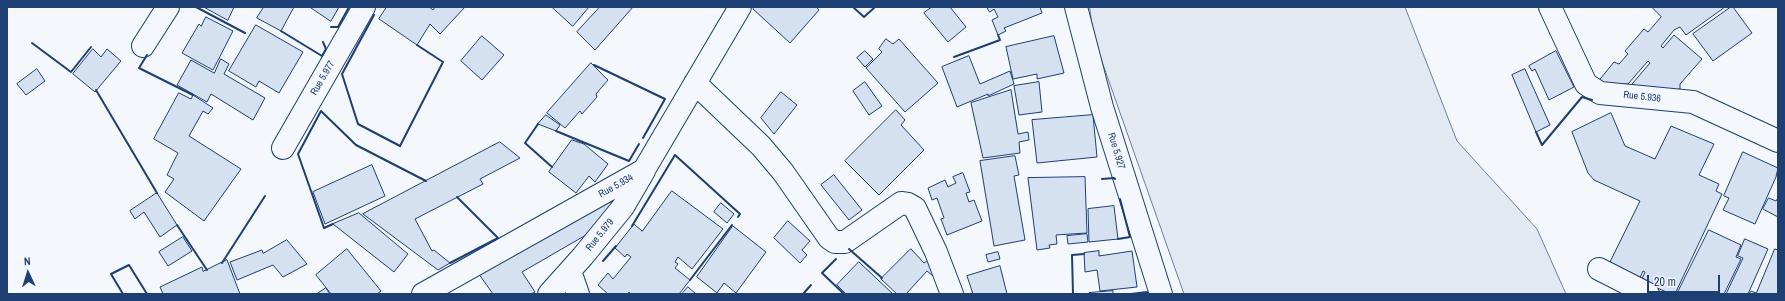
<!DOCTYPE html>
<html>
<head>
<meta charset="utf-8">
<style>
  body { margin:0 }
  #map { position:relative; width:1785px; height:301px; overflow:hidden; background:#f4f7fb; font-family:"Archivo Narrow",sans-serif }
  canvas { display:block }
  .frame { position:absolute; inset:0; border:8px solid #1d3f73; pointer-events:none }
  .north { position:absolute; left:8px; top:253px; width:40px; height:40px; -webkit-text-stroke:3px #f4f7fb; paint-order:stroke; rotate:356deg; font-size:11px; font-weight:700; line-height:16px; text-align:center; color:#1d3f73 }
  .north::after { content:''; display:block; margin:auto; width:14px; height:18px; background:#1d3f73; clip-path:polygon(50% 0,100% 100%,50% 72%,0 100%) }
  .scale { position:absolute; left:1647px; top:275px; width:73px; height:18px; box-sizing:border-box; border:2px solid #1d3f73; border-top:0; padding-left:5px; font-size:12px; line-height:14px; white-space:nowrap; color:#1d3f73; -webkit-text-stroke:3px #f4f7fb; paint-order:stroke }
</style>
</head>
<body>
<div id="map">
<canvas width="1785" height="301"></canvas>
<div class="frame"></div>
<div class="north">N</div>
<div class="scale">20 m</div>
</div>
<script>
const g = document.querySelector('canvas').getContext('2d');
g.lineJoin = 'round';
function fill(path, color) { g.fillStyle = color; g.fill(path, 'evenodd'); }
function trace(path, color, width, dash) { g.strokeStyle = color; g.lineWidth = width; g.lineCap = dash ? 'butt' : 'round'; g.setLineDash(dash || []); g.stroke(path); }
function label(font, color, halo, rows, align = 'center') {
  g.font = font + ' "Archivo Narrow",sans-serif'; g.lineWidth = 3; g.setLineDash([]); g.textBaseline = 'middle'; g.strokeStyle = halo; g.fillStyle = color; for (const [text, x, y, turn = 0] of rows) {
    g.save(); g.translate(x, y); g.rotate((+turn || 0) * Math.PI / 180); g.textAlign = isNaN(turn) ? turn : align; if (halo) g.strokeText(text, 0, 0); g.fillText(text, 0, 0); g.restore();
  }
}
const green = new Path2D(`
  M1090,7H1405L1457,141L1537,229L1566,294H1184L1094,39Z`);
const building = new Path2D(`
  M204,7H234L228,20Z
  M264,7H294L281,31L257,18Z
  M310,7H339L331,21Z
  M387,7H429L433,10L435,7H465L440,34L430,24L417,45L379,19Z
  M552,7H589L573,26Z
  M600,7H633L595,50L577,32Z
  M755,7H816L819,10L790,43L753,9Z
  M932,7H950L966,27L948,42L924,13Z
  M987,7H1040L1042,13L1004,28L1006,31L998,35L992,20L998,17L994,9L990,12Z
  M1652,7H1725L1686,35L1680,27L1674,30L1661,46L1663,48L1674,35L1702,59L1680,84V89L1664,92H1633L1632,84L1650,63L1648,61L1628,84H1596L1614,62L1619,64L1628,54L1625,51L1644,29L1648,32L1661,17Z
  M1731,7H1733L1752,33L1713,61L1693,34Z
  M206,17L233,31L213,70L182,53L199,24L201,26Z
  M256,25L303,52L279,93L259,81L256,87L229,71Z
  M482,36L504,55L482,80L461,61Z
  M1054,36L1064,73L1037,79V74L1013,79L1006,47Z
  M886,39L893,44L899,39L938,83L905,112L866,68L882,52L879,49Z
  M93,49L101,57L107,49L121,61L95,92L73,74Z
  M865,51L873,59L865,67L857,58Z
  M1556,51L1574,87L1549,100L1535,69L1532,71L1529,66Z
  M969,56L980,84L1010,71L1014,84L988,96V94L957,107L942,67Z
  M221,59L229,64L224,74L265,98L253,120L211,94L207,102L177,85L191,60L214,73Z
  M591,63L608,80L596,94L597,97L582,114L580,111L565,128L547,113Z
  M37,69L45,81L26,95L17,84Z
  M1525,69L1550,125L1536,132L1512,75Z
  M865,82L882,106L869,115L853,91Z
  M1039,82L1042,112L1019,115L1014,86Z
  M1011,90L1018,134L1028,132L1029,140L1019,142L1020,153L983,158L971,103Z
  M781,92L797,105L774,134L761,118Z
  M179,93L191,99L193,95L213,108L208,114L203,111L189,136L241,169L204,221L165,192L174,179L167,175L178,153L154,139Z
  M896,110L905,120L901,125L924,150L879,195L845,161Z
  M1611,113L1625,146L1655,159L1671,126L1714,144L1699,175L1719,184L1716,191L1722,194L1675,294H1671L1641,281L1645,272L1643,271L1639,280L1608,266L1640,201L1594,180L1588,173L1572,132Z
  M546,115L560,125L556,131L538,124Z
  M1093,115L1097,157L1037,163L1032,120Z
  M572,140L584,144L608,164L595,182L589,176L576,193L549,172Z
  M500,142L520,158L480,179L483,184L415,219L432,251L434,250L450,263L438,270L363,214Z
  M1743,152L1778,168L1776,177L1755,224L1723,210L1729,198L1724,196Z
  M1015,156L1019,175L1014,176L1025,240L994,246L980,161Z
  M372,165L385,196L325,224L313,192Z
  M963,173L970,192L966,193L969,202L974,200L982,221L947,235L941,219L944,218L937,198L932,200L928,188L945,180L948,187L956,183L953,177Z
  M834,175L862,210L849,220L821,185Z
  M1085,177L1087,233L1056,235L1057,244L1049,245L1050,248L1037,250L1028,178Z
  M672,191L723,229L692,269L678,257L675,262L678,264L675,268L690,280L679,294H631L629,292L628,294H608L598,285L608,273L613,279L631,257L627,254L625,257L615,248L634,224L642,231Z
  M157,193L177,225L160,237L144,212L135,219L130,211Z
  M608,198L615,209L586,235L522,272L535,292L531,294H493L476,270Z
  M1769,198L1776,201L1778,198V217L1763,209Z
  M721,203L734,214L727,223L714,212Z
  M1114,206L1118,239L1089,242L1088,209Z
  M359,213L408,254L394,272L333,224Z
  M788,221L810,241L802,250L807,255L800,263L774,238Z
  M733,226L766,252L736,293L724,283L717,293L697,277Z
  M1709,230L1741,245L1736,257L1741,259L1724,294H1677Z
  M1087,234L1088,242L1068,244L1067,236Z
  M183,237L192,251L168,266L159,252Z
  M1745,239L1768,249L1748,294H1726L1743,258L1738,256Z
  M287,240L307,264L283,277L273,265L237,280L230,262L262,250L263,253Z
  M347,249L381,291L377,294H331L316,275Z
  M911,249L924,263L931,258L937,273L933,276L927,271L906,294H897L881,279Z
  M1775,249L1778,250V294H1749L1751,291L1756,293Z
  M1099,251V256L1132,251L1137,287L1100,291L1097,270L1085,272L1084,253Z
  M998,252L1000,259L988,262L986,255Z
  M227,260L240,294H163L160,287L202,267L203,271Z
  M859,262L893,294H846L837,285Z
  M1000,266L1007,294H973L967,276Z
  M688,287L696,294H682Z
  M326,288L330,294H317Z
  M1113,291V294H1089V293Z`);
const street = new Path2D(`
  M1076,7L1102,107L1161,294
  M1550,7L1586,84L1600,93L1693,102L1778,141
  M143,46L168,7
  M695,83L761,146L783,172L829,238L835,242H845L901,203L908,204L915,208L936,252L952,294
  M283,148L364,7
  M1599,269L1648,294
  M570,271L578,294
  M423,294L644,170L740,7
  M549,294L583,256L623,207L644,171`);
const wall = new Path2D(`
  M196,7L245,33
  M853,7L864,17L875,7
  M374,15L342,74L358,124L400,146L443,62L417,45
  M331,27H338L349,7
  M281,31L322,56L326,49L323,42
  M32,43L71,72L91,47
  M147,55L139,68L193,95
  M954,57L1000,40L998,35
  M594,65L665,99L643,138
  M96,90L157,193
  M538,124L525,143L552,167
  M556,131L629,161L639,144
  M1536,132L1542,145L1582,97L1592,100
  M1102,179L1114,178L1115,179
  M333,224L324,228L298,154L321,111L356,145L426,181
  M177,225L207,270
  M632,226L675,155L740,214L738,217
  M1118,239L1130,237L1120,199
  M849,249L882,278
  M836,259L822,273L844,294
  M603,261L616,246
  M222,263L265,196
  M450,263L498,238L457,197
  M690,280L732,225
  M123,294L111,274L129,265L147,294
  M803,294L811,285
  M1073,294L1072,255L1084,254
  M1131,294L1147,292V294`);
const streetNames = [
  ["Rue 5.977",323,78,-60],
  ["Rue 5.936",1642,97,6],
  ["Rue 5.927",1116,151,73],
  ["Rue 5.934",616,186,-29],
  ["Rue 5.979",600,235,-51]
];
fill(green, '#e3e9f0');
trace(green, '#687fa3', 1);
fill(building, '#d5e0f0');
trace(building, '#1d3f73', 1);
trace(street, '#1d3f73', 24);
trace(street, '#f4f7fb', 22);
trace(wall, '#1d3f73', 2);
label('10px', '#1d3f73', '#f4f7fb', streetNames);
</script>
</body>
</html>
